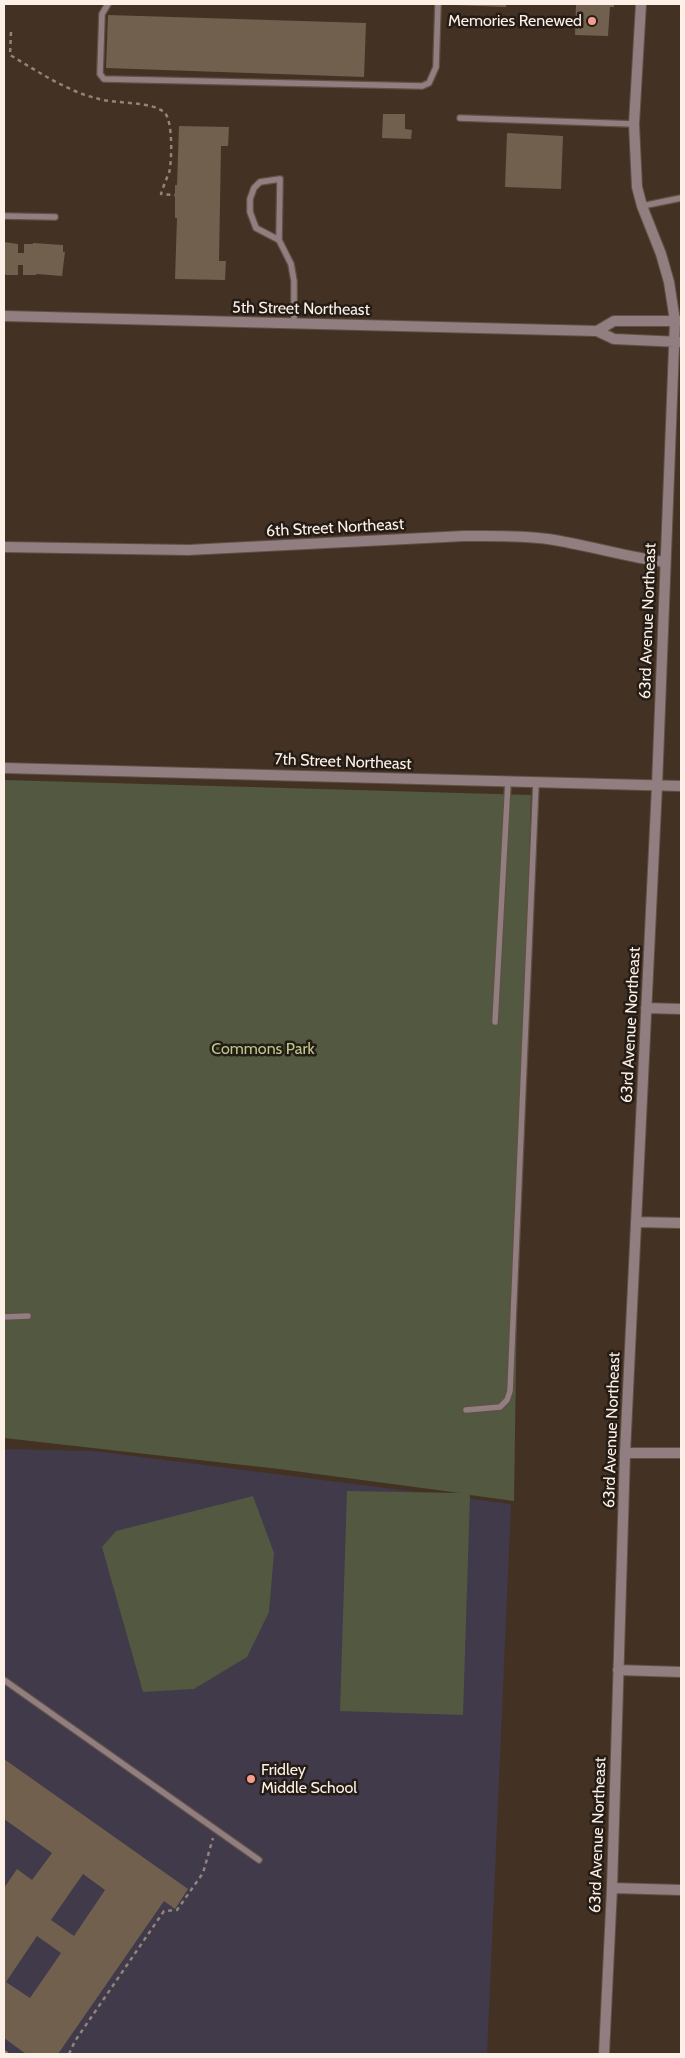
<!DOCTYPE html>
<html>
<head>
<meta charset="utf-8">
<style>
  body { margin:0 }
  #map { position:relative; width:685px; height:2058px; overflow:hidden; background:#433224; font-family:Cabin,sans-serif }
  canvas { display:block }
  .frame { position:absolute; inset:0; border:5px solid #fcf0e7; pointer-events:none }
</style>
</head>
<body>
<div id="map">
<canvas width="685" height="2058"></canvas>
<div class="frame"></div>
</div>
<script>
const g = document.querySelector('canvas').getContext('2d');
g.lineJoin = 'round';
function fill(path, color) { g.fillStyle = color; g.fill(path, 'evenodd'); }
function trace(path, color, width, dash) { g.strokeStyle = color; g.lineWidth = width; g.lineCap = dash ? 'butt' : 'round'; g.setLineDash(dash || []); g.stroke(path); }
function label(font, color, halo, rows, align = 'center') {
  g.font = font + ' Cabin,sans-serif'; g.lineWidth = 5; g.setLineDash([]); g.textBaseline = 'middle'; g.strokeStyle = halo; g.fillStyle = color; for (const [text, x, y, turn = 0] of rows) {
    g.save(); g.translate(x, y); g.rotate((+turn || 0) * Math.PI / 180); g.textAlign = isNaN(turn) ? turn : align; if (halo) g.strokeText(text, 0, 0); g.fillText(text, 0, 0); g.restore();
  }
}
const education = new Path2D(`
  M4,1449L94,1451L511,1504L487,2054H4Z`);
const green = new Path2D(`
  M4,780L531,795L518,1230L514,1501L470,1495L463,1715L340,1711L347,1491L460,1493L279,1469L4,1438Z
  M253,1496L274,1553L269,1612L247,1657L194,1689L143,1692L102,1547L116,1531Z`);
const building = new Path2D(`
  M455,4H506V7L455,5Z
  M576,4H614V7H610L608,36L575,35Z
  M108,15L366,23L364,77L106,68Z
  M383,114H405V129L412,130L411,139L382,138Z
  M179,126L229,127L228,146H221L219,261H226L225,280L175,279L177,218H175V185H177Z
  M507,133L563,136L561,189L505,187Z
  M4,242L18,244V253H24V244H33V243L63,245V252H65L62,276L37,274L36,275H23V265H18V275H6L4,273Z
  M4,1759L188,1889L175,1909L164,1901L58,2054H26L4,2038V1888L17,1869L32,1880L52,1853L4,1819ZM83,1874L105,1890L74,1936L51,1920ZM37,1936L61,1953L30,1998L6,1982Z`);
const path = new Path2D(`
  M11,32L10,55C39,72 66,91 99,99C116,104 153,101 165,113C173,122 172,162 169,173C166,180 163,187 161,194L175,195
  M4,2051L9,2054
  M69,2054L75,2041L164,1911L177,1910L203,1873L213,1838`);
const service = new Path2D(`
  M108,4L102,14L100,74L104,79L422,86L429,83L436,67L438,4
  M460,118L634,124
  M642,206L681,198
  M4,216L55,217
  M279,240L280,179L260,182L254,188L250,199V212L256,228L279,240L291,264L294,281V324
  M495,1022L508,782
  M4,1317L28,1316
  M466,1410L500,1407L507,1400L510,1391L536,782
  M4,1680L259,1860`);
const minor = new Path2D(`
  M4,316L597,331L614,339L680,342
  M597,331L614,321H681
  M4,547L188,550L464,536C491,536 520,535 548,539C588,545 626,557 665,562
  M646,1008L681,1009
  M636,1222L681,1223
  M625,1453H681
  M618,1670L681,1672
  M612,1888L681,1890
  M604,2054L612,1888L625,1453L657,786L675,321L669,282L661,254L642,206L637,187L634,124L641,4`);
const tertiary = new Path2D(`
  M4,768L681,786`);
const markers = [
  [592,21,5,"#f59d8e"],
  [251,1779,5,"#f59d8e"]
];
const poiNames = [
  ["Memories Renewed",582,21],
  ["Fridley",261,1770,"left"],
  ["Middle School",261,1788,"left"]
];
const streetNames = [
  ["5th Street Northeast",301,309,1],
  ["6th Street Northeast",335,528,-3],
  ["63rd Avenue Northeast",648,621,-88],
  ["7th Street Northeast",343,762,2],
  ["63rd Avenue Northeast",631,1025,-87],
  ["63rd Avenue Northeast",612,1430,-88],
  ["63rd Avenue Northeast",598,1835,-88]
];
const parkNames = [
  ["Commons Park",263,1049]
];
fill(education, '#403a4b');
fill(green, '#535840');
fill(building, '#70604d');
trace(service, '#615043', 8);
trace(minor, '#615043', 12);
trace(tertiary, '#615043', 12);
trace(path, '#938479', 2.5, [4, 4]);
trace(service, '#917e80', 5.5);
trace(minor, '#917e80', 10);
trace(tertiary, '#917e80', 10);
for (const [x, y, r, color] of markers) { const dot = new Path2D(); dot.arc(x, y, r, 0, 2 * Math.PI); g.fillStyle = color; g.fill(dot); trace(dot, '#241c15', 2); }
label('16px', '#fcf0e7', '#241c15', poiNames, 'right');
label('16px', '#fcf0e7', '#241c15', streetNames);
label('16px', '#bcc88b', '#241c15', parkNames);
</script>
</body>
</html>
